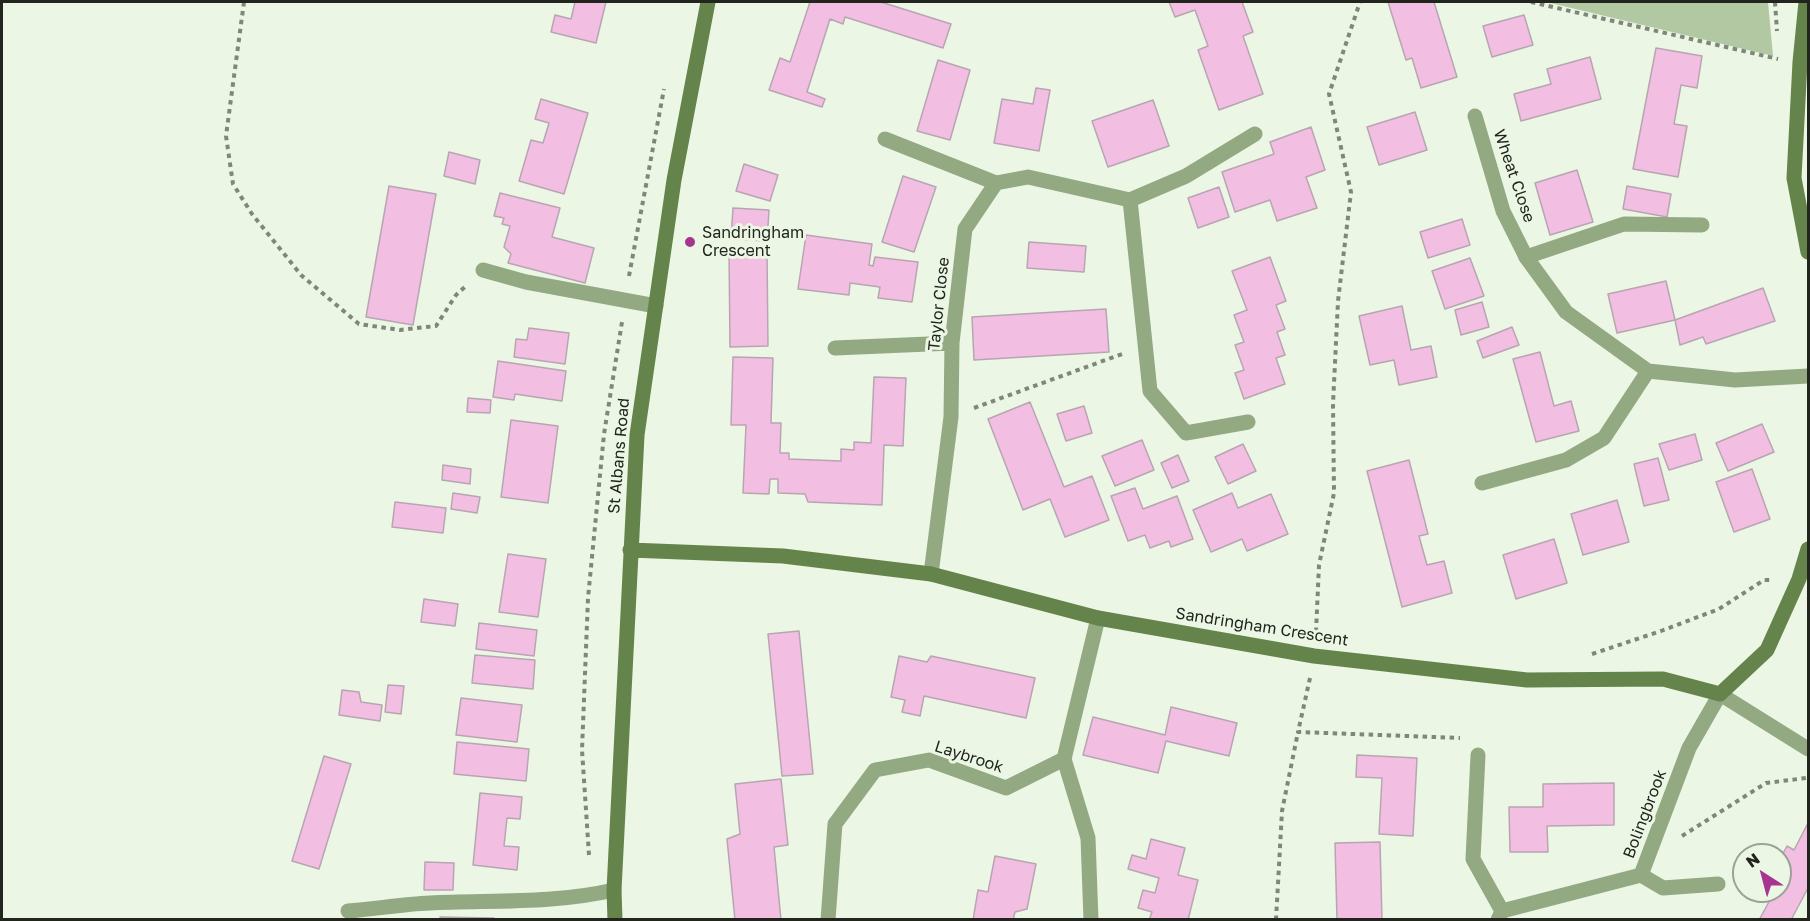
<!DOCTYPE html>
<html>
<head>
<meta charset="utf-8">
<style>
  body { margin:0 }
  #map { position:relative; width:1810px; height:921px; overflow:hidden; background:#ebf7e4; font-family:"Golos Text",sans-serif }
  canvas { display:block }
  .frame { position:absolute; inset:0; border:3px solid #21251e; pointer-events:none }
  .north { position:absolute; left:1732px; top:843px; width:60px; height:60px; box-sizing:border-box; background:#ebf7e4; border:2px solid #9aa395; border-radius:50%; rotate:324deg; font-size:16px; font-weight:700; line-height:24px; text-align:center; color:#21251e }
  .north::after { content:''; display:block; margin:auto; width:21px; height:27px; background:#a7348e; clip-path:polygon(50% 0,100% 100%,50% 72%,0 100%) }
</style>
</head>
<body>
<div id="map">
<canvas width="1810" height="921"></canvas>
<div class="frame"></div>
<div class="north">N</div>
</div>
<script>
const g = document.querySelector('canvas').getContext('2d');
g.lineJoin = 'round';
function fill(path, color) { g.fillStyle = color; g.fill(path, 'evenodd'); }
function trace(path, color, width, dash) { g.strokeStyle = color; g.lineWidth = width; g.lineCap = dash ? 'butt' : 'round'; g.setLineDash(dash || []); g.stroke(path); }
function label(font, color, halo, rows, align = 'center') {
  g.font = font + ' "Golos Text",sans-serif'; g.lineWidth = 6; g.setLineDash([]); g.textBaseline = 'middle'; g.strokeStyle = halo; g.fillStyle = color; for (const [text, x, y, turn = 0] of rows) {
    g.save(); g.translate(x, y); g.rotate((+turn || 0) * Math.PI / 180); g.textAlign = isNaN(turn) ? turn : align; if (halo) g.strokeText(text, 0, 0); g.fillText(text, 0, 0); g.restore();
  }
}
const green = new Path2D(`
  M1546,2H1768L1773,56Z`);
const building = new Path2D(`
  M575,2H606L596,43L551,32L555,15L571,19Z
  M810,2H881L951,24L943,48L845,17L843,24L830,19L807,92L825,99L822,107L769,90L780,58L790,62Z
  M1169,2H1242L1253,32L1243,36L1263,94L1219,110L1198,50L1208,46L1195,10L1175,17Z
  M1388,2H1434L1457,77L1421,88L1412,58L1406,60Z
  M1524,15L1533,45L1492,57L1483,26Z
  M1656,48L1702,56L1697,88L1681,85L1674,124L1687,126L1678,177L1633,169Z
  M1590,57L1601,99L1521,121L1514,94L1551,84L1547,69Z
  M938,60L970,70L950,140L917,131Z
  M1036,88L1050,90L1039,151L994,143L1002,99L1033,104Z
  M541,99L588,113L564,194L519,181L531,140L543,143L549,123L535,119Z
  M1153,100L1169,146L1108,167L1092,121Z
  M1415,112L1427,150L1379,165L1367,127Z
  M1311,127L1325,170L1306,177L1317,208L1277,221L1270,200L1235,212L1222,172L1274,154L1270,142Z
  M449,152L480,160L475,184L444,176Z
  M744,164L778,175L770,201L736,191Z
  M1577,170L1593,222L1550,235L1535,183Z
  M903,176L936,187L914,252L882,242Z
  M389,186L436,194L413,325L366,317Z
  M1627,186L1671,194L1667,217L1623,209Z
  M1219,187L1229,217L1198,228L1188,198Z
  M500,193L560,208L552,237L594,248L585,283L508,263L511,254L504,247L510,226L502,224L504,218L494,216Z
  M733,208L769,210L767,241L731,239Z
  M1462,219L1470,245L1428,258L1420,232Z
  M806,235L872,244L869,265L873,266L875,257L918,262L912,302L878,298L880,287L850,283L849,295L798,289Z
  M1029,242L1086,246L1084,272L1027,268Z
  M729,250H767L768,346L730,347Z
  M1270,257L1286,301L1276,305L1285,329L1277,332L1285,355L1276,358L1285,384L1244,399L1235,373L1244,370L1235,345L1244,342L1234,315L1247,310L1232,271Z
  M1470,258L1484,296L1445,309L1432,271Z
  M1666,281L1675,320L1617,333L1608,294Z
  M1763,288L1775,321L1706,344L1703,337L1680,345L1675,320Z
  M1482,302L1489,327L1461,335L1455,310Z
  M1402,306L1411,350L1431,346L1437,377L1399,385L1394,360L1370,365L1359,316Z
  M1106,309L1109,352L974,360L972,317Z
  M1512,327L1519,345L1483,358L1477,341Z
  M529,328L569,333L565,364L514,357L516,339L527,340Z
  M1540,352L1554,406L1571,401L1579,431L1536,442L1513,359Z
  M733,357L773,358L771,423H781L780,453H789V459L841,461V449L854,450V442L871,443L874,377L906,378L903,446L884,445L882,505L808,502L805,494L778,493V479H770L769,494L743,493L746,425H731Z
  M498,361L566,371L562,401L515,394L514,400L493,397Z
  M468,398L491,400L490,413L467,412Z
  M1030,402L1064,487L1092,476L1109,520L1065,537L1050,499L1023,510L988,419Z
  M1084,406L1092,433L1066,441L1057,414Z
  M511,420L558,426L548,503L501,497Z
  M1762,424L1774,452L1728,471L1716,443Z
  M1695,434L1702,460L1669,470L1659,444Z
  M1142,440L1154,470L1115,486L1102,456Z
  M1243,444L1256,471L1228,484L1215,457Z
  M1178,455L1189,481L1172,488L1161,463Z
  M1658,458L1669,500L1644,506L1634,464Z
  M1409,460L1428,534L1419,536L1427,565L1444,561L1452,593L1402,607L1367,471Z
  M443,465L471,469L470,484L442,480Z
  M1752,469L1770,519L1734,532L1716,482Z
  M1135,488L1143,509L1177,496L1193,539L1171,547L1169,541L1150,548L1145,535L1128,541L1111,496Z
  M453,493L480,497L477,513L451,509Z
  M1232,493L1238,508L1271,494L1288,534L1247,551L1242,539L1211,552L1193,510Z
  M1617,500L1629,542L1583,555L1571,514Z
  M395,502L446,508L443,533L392,527Z
  M1554,539L1567,583L1516,599L1503,555Z
  M508,554L546,559L538,617L499,612Z
  M424,599L458,604L455,626L421,622Z
  M479,623L537,630L534,656L476,649Z
  M799,631L813,774L782,776L768,634Z
  M475,655L535,660L533,689L472,683Z
  M899,656L927,662L931,656L1035,678L1026,718L924,696L920,716L902,712L905,700L891,697Z
  M388,685L404,686L401,714L385,712Z
  M342,690L359,692L361,702L382,705L380,721L339,715Z
  M461,698L522,705L517,742L456,735Z
  M1171,707L1237,723L1229,756L1166,741L1158,773L1083,755L1093,717L1165,735Z
  M457,742L529,749L526,781L454,774Z
  M1357,755L1417,758L1413,836L1379,834L1382,778L1356,777Z
  M324,756L351,764L319,869L292,861Z
  M781,779L788,845L774,847L781,920H735L727,839L740,834L735,784Z
  M1614,783V825L1547,826L1548,852H1510L1509,807H1543V784Z
  M480,793L522,797L520,819L507,818L504,846L519,847L517,870L473,865Z
  M1808,823V888L1791,920H1759L1770,900L1760,895L1763,891H1780V859L1787,846L1794,850Z
  M1151,839L1185,848L1178,875L1198,880L1188,920H1149L1152,912L1138,908L1143,890L1155,893L1159,878L1128,869L1132,855L1146,859Z
  M1380,842L1382,920H1337L1335,843Z
  M995,856L1036,864L1027,909L1015,912L1013,920H973L978,890L988,892Z
  M425,862L454,863L453,890H424Z
  M440,917L494,918V920H440Z`);
const path = new Path2D(`
  M244,2L226,136L233,184L252,214L301,275L359,324L400,330L436,326L456,295L467,285
  M1531,2L1778,59
  M1775,2L1777,31
  M629,276L664,89
  M974,408L1122,354
  M1316,632L1319,565L1334,493L1333,404L1338,301L1351,192L1329,94L1360,2
  M1592,654L1661,631L1719,609L1764,580H1773
  M1310,678L1298,732L1460,738
  M1682,836L1766,783L1806,778L1808,780
  M589,855L582,750L588,598L604,434L622,322
  M1276,920L1282,811L1298,732`);
const lane = new Path2D(`
  M885,139L996,183
  M1526,257L1624,224L1702,225
  M483,270L526,282L656,306
  M1478,755L1473,859L1502,911
  M1641,875L1663,888L1718,884
  M348,911C375,909 403,904 430,903C492,900 553,904 614,890`);
const street = new Path2D(`
  M1475,116L1503,211L1526,257L1566,312L1648,371L1735,380L1808,376
  M1130,200L1186,176L1255,134
  M835,348L952,343
  M1482,483L1566,460L1604,438L1648,371
  M931,574L951,417L952,343L965,229L996,183L1028,177L1130,200L1150,391L1186,433L1248,422
  M1064,759L1088,838L1091,920
  M828,920L835,824L875,770L929,760L1006,788L1064,759L1098,618
  M1498,920L1502,911L1641,875L1689,748L1720,694L1808,749`);
const secondary = new Path2D(`
  M1806,2L1800,62L1794,178L1808,252
  M630,550L783,556L931,574L1098,618L1314,656L1527,680L1663,679L1720,694L1767,650L1799,579L1808,549
  M615,920L614,890L637,435L674,180L708,2`);
const markers = [
  [690,242,6,"#a7348e"]
];
const streetNames = [
  ["Wheat Close",1514,176,71],
  ["Taylor Close",939,304,-84],
  ["St Albans Road",619,456,-85],
  ["Sandringham Crescent",1262,627,9],
  ["Laybrook",969,757,18],
  ["Bolingbrook",1645,814,-69]
];
const poiNames = [
  ["Sandringham",702,233],
  ["Crescent",702,251]
];
fill(green, '#b2c8a3');
fill(building, '#f2bee2');
trace(building, '#b8a5b2', 1.5);
trace(path, '#7f877b', 4, [4.5, 4.5]);
trace(lane, '#92a982', 15);
trace(street, '#92a982', 15);
trace(secondary, '#64844b', 15);
for (const [x, y, r, color] of markers) { const dot = new Path2D(); dot.arc(x, y, r, 0, 2 * Math.PI); g.fillStyle = color; g.fill(dot); trace(dot, '#ebf7e4', 2); }
label('16px', '#21251e', '#ebf7e4', streetNames);
label('16px', '#21251e', '#ebf7e4', poiNames, 'left');
</script>
</body>
</html>
